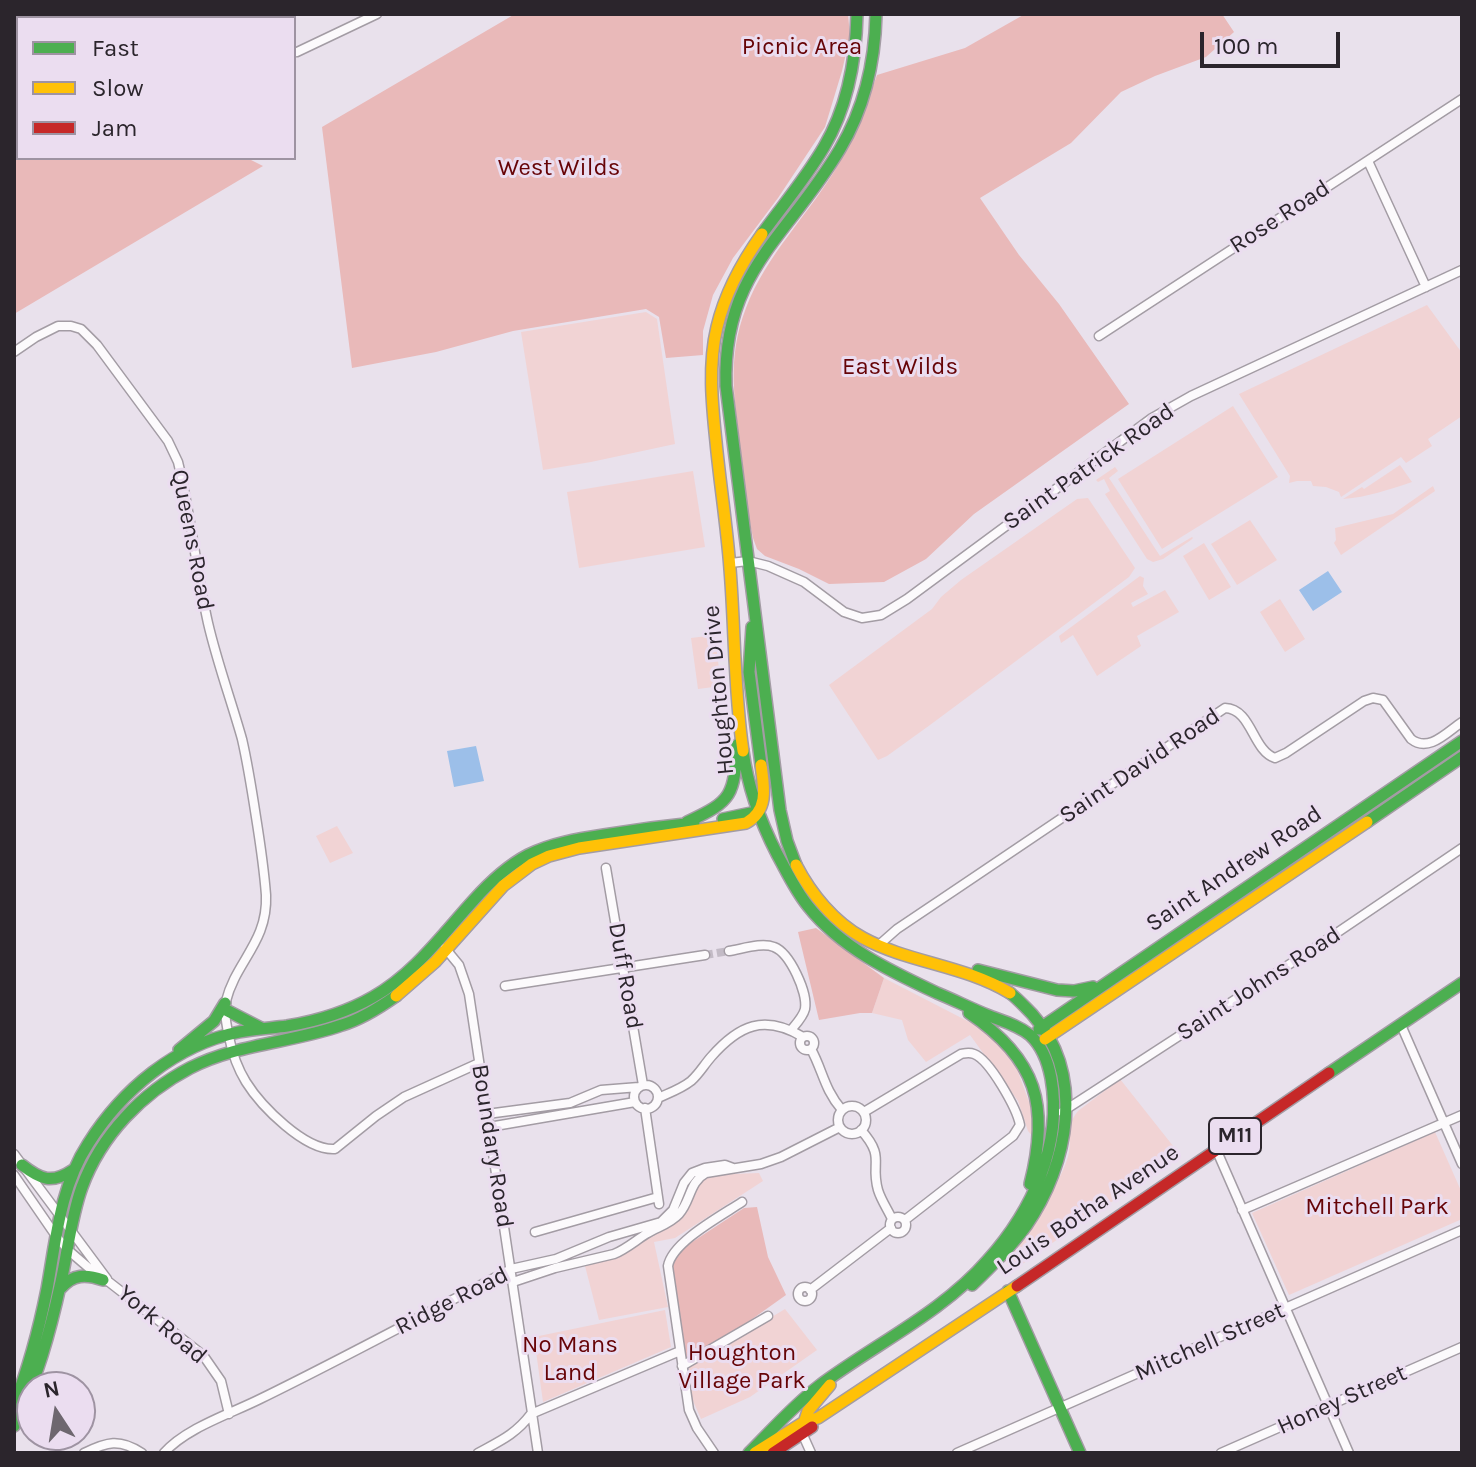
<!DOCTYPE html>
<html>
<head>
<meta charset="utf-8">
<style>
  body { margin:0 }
  #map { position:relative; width:1476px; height:1467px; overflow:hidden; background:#e9e1ec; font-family:Karla,sans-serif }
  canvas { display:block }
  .frame { position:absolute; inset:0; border:16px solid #2b252c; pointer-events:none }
  .legend { position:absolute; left:16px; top:16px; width:280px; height:144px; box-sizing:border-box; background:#ebddf0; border:2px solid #9e93a2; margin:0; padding:10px 14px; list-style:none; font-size:24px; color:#2b252c }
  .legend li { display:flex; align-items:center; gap:16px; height:40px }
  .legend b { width:40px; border:2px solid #9e93a2 }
  .north { position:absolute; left:16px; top:1371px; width:80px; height:80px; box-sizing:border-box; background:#ebddf0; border:2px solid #9e93a2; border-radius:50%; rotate:348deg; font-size:22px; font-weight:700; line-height:32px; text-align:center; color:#2b252c }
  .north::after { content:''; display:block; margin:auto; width:28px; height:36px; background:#6e676f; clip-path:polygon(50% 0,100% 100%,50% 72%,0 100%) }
  .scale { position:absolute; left:1200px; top:32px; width:140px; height:36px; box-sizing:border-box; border:4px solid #2b252c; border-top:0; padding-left:10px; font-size:24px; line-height:28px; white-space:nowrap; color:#2b252c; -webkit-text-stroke:6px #ebddf0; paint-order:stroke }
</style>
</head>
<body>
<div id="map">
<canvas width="1476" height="1467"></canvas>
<div class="frame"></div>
<ul class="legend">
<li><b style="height:10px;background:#4caf50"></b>Fast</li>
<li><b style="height:10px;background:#ffc107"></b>Slow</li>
<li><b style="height:10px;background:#c62828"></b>Jam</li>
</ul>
<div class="north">N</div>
<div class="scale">100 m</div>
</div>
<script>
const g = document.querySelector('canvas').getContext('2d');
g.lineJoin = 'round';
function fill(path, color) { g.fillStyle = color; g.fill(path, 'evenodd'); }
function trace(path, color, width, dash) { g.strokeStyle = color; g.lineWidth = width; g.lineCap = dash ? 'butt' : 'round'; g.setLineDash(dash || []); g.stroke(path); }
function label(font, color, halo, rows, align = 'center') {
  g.font = font + ' Karla,sans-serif'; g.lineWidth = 6; g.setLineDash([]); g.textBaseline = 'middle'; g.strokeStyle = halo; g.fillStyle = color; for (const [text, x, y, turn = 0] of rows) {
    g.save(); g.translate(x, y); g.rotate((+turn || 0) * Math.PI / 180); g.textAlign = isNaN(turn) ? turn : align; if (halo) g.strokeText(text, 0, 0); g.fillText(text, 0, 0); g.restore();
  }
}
const green = new Path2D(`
  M1427,305L1462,353V416L1428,439L1432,446L1406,463L1401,457L1341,497L1339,492L1326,487L1313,486L1311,481H1297L1289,483L1290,476L1239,394Z
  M646,312L657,319L675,444L591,462L543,470L521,332Z
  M1233,406L1278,477L1162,549L1118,479Z
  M1400,465L1412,482C1388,490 1368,497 1343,499L1362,487L1364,489Z
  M1115,467L1118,471L1109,478L1160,556L1192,537L1193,538L1191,540L1163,559L1153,562L1147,559L1105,494L1110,491L1104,479L1098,482L1096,480Z
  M693,471L705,547L579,568L567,492Z
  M1433,486L1435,491L1341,555L1334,543L1336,540L1335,528L1393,514Z
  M1088,498L1135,568L1129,577L930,725L887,756L878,760L829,685L932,609L941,597L961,580L1077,499Z
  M1250,520L1277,560L1237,585L1211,544Z
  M1204,543L1231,587L1209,600L1183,556Z
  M1140,576L1144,578L1143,586L1148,594L1131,603L1133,607L1165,590L1179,612L1137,636L1141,646L1097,676L1073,635L1061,643L1059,636Z
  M1280,599L1305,639L1285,652L1260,612Z
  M715,635L721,686L698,689L691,638Z
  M337,826L353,853L330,863L316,836Z
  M884,978L981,1028L1013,1058L1032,1110L1033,1137L1028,1131L1018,1101L970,1035L926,1062L908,1040L902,1020L872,1013Z
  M1120,1079L1181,1156L1098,1211L1011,1272L1004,1259C1025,1232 1049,1203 1063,1170C1065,1165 1068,1158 1069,1152C1072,1136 1065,1127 1078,1111Z
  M1435,1132L1462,1193V1219L1289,1295L1252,1213Z
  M759,1173L763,1181L675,1238L654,1242L668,1307L599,1320L585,1266L622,1253L652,1235L654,1237L653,1232L674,1222L698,1181L706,1175Z
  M785,1309L817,1350L750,1397L701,1419L690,1394L689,1367Z
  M665,1310L671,1347L543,1402L534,1337Z`);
const forest = new Path2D(`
  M515,14H848L850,36L842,71L825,127L778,198L733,258L713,295L703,331V355L666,358L659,317L646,309L513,331L436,352L352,368L322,127Z
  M1025,14H1222L1234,32L1206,57L1155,76L1121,92L1071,143L980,198L1019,255L1059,304L1129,404L974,514L926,559L884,582L829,584L799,569L765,556L757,549L753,538C747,510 745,481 741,453C735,402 726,359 746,308C766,255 810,213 838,165C855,137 866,105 877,75L965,48Z
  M14,31L18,33V158H247L263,166L14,314Z
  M816,928L884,978L872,1013H860L819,1020L798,932Z
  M757,1207L768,1257L786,1295L741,1327L685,1359L672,1263L680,1250L744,1208Z`);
const water = new Path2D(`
  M1328,571L1342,592L1313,611L1299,590Z
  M476,746L484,781L454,787L447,751Z`);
const streetTunnel = new Path2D(`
  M705,955L729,951`);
const street = new Path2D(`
  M297,52L377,14
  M1368,161L1426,287
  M1099,336L1462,99
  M14,352L36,337L58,326H71L81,329L97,345L168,441L178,462C191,515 196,570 208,623C217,662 231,700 242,739C248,765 252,791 256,817C260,842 264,869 266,895C268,942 236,961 226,1001C223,1011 227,1027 229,1037C232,1052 238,1069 246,1082C261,1106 305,1151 335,1149L376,1116L404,1097L479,1063
  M730,563L748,561L768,566L804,582L844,612L862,618L881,615L907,599L1152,418L1191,396L1462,270
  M606,868L643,1085
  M880,944L897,929L961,886L1225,708C1252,709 1252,750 1275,758L1286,753L1364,701L1373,698L1383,700L1411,739C1429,753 1447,732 1462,722
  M445,948L459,965L469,994L538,1453
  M729,951C742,949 762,942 774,947C790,953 808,993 805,1009C803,1017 796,1024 791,1030
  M505,986L705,955
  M1401,1025L1462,1164
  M800 1043a7 7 0 1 1 14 0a7 7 0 1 1-14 0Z
  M811,1049C823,1071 824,1089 842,1110
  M634 1097a12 12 0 1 1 24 0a12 12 0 1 1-24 0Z
  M658,1098C669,1093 681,1089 691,1081C699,1074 704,1065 711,1057C739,1025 764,1014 803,1037
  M838 1120a14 14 0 1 1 28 0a14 14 0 1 1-28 0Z
  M645,1108L659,1204
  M864,1112L961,1054C966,1053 969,1052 974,1054C990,1060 1017,1109 1020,1125L1013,1136L905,1220
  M1062,1112L1316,947L1462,848
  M487,1114L570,1103L601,1090L639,1087
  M489,1127L635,1102
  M861,1130C886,1158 870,1162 878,1190C881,1200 888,1210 892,1219
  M1216,1149L1349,1453
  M14,1154L107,1279
  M14,1175L56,1236L68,1250L103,1280L109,1282L203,1355L221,1381L229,1414
  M1242,1210L1462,1115
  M890 1225a8 8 0 1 1 16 0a8 8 0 1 1-16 0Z
  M535,1232L658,1197
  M513,1282L555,1268L614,1254C626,1249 635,1241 646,1234C657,1227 670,1224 679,1214C691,1201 689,1182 706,1173L761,1164L781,1157L840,1127
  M798 1294a7 7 0 1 1 14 0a7 7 0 1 1-14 0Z
  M810,1290L891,1228
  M682,1366L768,1316
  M802,1433L811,1453
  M84,1453C107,1442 119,1438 142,1453
  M164,1453C186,1428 230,1414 260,1399C344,1358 427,1313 511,1269L556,1259L609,1237L661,1222L673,1210L684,1183L692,1173L705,1168L725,1165L733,1168
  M478,1453C500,1441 516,1434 531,1414L680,1351
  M714,1453L697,1428L689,1410L668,1266C672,1242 721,1216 742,1202
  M957,1453L1462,1230
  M1221,1453L1462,1347`);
const fast = new Path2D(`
  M762,234C783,205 806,178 824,147C848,106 856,61 857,14
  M752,627L749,672L761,765
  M743,751C748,788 760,821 777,854C787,872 795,890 808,906C841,948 890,971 937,993C954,1000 970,1008 987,1015C1002,1021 1018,1025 1030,1035C1043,1047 1048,1062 1051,1078C1063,1145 1032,1211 988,1260C942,1313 875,1344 819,1386C793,1406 772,1430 749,1453
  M723,819L751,813L758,814
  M687,822C733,801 734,795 737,745
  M1367,822L1462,757
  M796,865L787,841L780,810L726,386C722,271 788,237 840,149C865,107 875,62 876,14
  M978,970L1057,990L1074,991L1093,987
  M226,1010L261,1028
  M969,1013C1037,1059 1050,1106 1030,1184
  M1039,1029L1462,741
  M179,1050L214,1021L225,1003
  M1329,1073L1462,983
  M22,1165C41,1180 52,1184 73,1170
  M972,1285C992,1266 1010,1248 1026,1226C1069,1164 1086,1074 1032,1014C1025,1007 1018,999 1010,993
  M61,1288C73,1274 86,1274 103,1280
  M1008,1291L1080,1453
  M14,1405C29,1367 39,1329 47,1289C56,1240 60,1187 88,1144C122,1090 175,1045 239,1032C255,1029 272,1028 287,1026C317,1021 347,1012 373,997C414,974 442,935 473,901C489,883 507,866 528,855C552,843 578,839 604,835C634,830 664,826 694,823
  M14,1426C37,1380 50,1332 61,1282C68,1250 71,1217 82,1187C101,1135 142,1093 190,1068C239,1043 292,1043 342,1025C362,1019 379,1008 396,996`);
const slow = new Path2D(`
  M743,751C734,691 735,630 730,569C727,527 720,484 716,442C712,404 708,364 717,327C725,293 742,262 762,234
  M796,865C811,894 834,922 863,938C909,963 964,965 1010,993
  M396,996L435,962L503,886L532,864L549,856L579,848L746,823C769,810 764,787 761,765
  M1045,1039L1367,822
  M803,1426L808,1411L830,1385
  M755,1453L806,1421L818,1418L1017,1286`);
const jam = new Path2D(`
  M1017,1286L1329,1073
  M773,1453L812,1427`);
const shields = [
  [1235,1136,52]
];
const shieldNames = [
  ["M11",1235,1136]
];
const parkNames = [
  ["Picnic Area",802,47],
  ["West Wilds",559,168],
  ["East Wilds",900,367],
  ["Mitchell Park",1377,1207],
  ["No Mans",570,1345],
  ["Land",570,1373],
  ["Houghton",742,1353],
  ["Village Park",742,1381]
];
const streetNames = [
  ["Rose Road",1280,217,-33],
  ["Saint Patrick Road",1089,467,-35],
  ["Queens Road",192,540,79],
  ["Houghton Drive",719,690,-95],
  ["Saint David Road",1140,766,-34],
  ["Saint Andrew Road",1234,869,-34],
  ["Duff Road",625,976,80],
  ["Saint Johns Road",1259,984,-33],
  ["Boundary Road",492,1146,81],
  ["Louis Botha Avenue",1088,1210,-34],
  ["Ridge Road",452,1301,-27],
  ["York Road",162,1325,40],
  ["Mitchell Street",1210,1342,-24],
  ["Honey Street",1342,1400,-24]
];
fill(green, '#f1d3d4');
fill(forest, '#e9b9b9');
fill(water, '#9cbfe9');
trace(streetTunnel, '#c3bbc6', 8, [8, 4]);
trace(street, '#a39ca4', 11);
trace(fast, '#a39ca4', 14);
trace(slow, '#a39ca4', 14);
trace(jam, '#a39ca4', 14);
trace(street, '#fcfafc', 8);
trace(fast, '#4caf50', 11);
trace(slow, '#ffc107', 11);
trace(jam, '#c62828', 11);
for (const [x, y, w] of shields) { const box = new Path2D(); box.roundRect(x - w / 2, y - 18, w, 36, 6); g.fillStyle = '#ebddf0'; g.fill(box); trace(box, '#2b252c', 2); }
label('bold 22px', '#2b252c', null, shieldNames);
label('24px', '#660306', '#ebddf0', parkNames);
label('24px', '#2b252c', '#ebddf0', streetNames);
</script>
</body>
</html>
